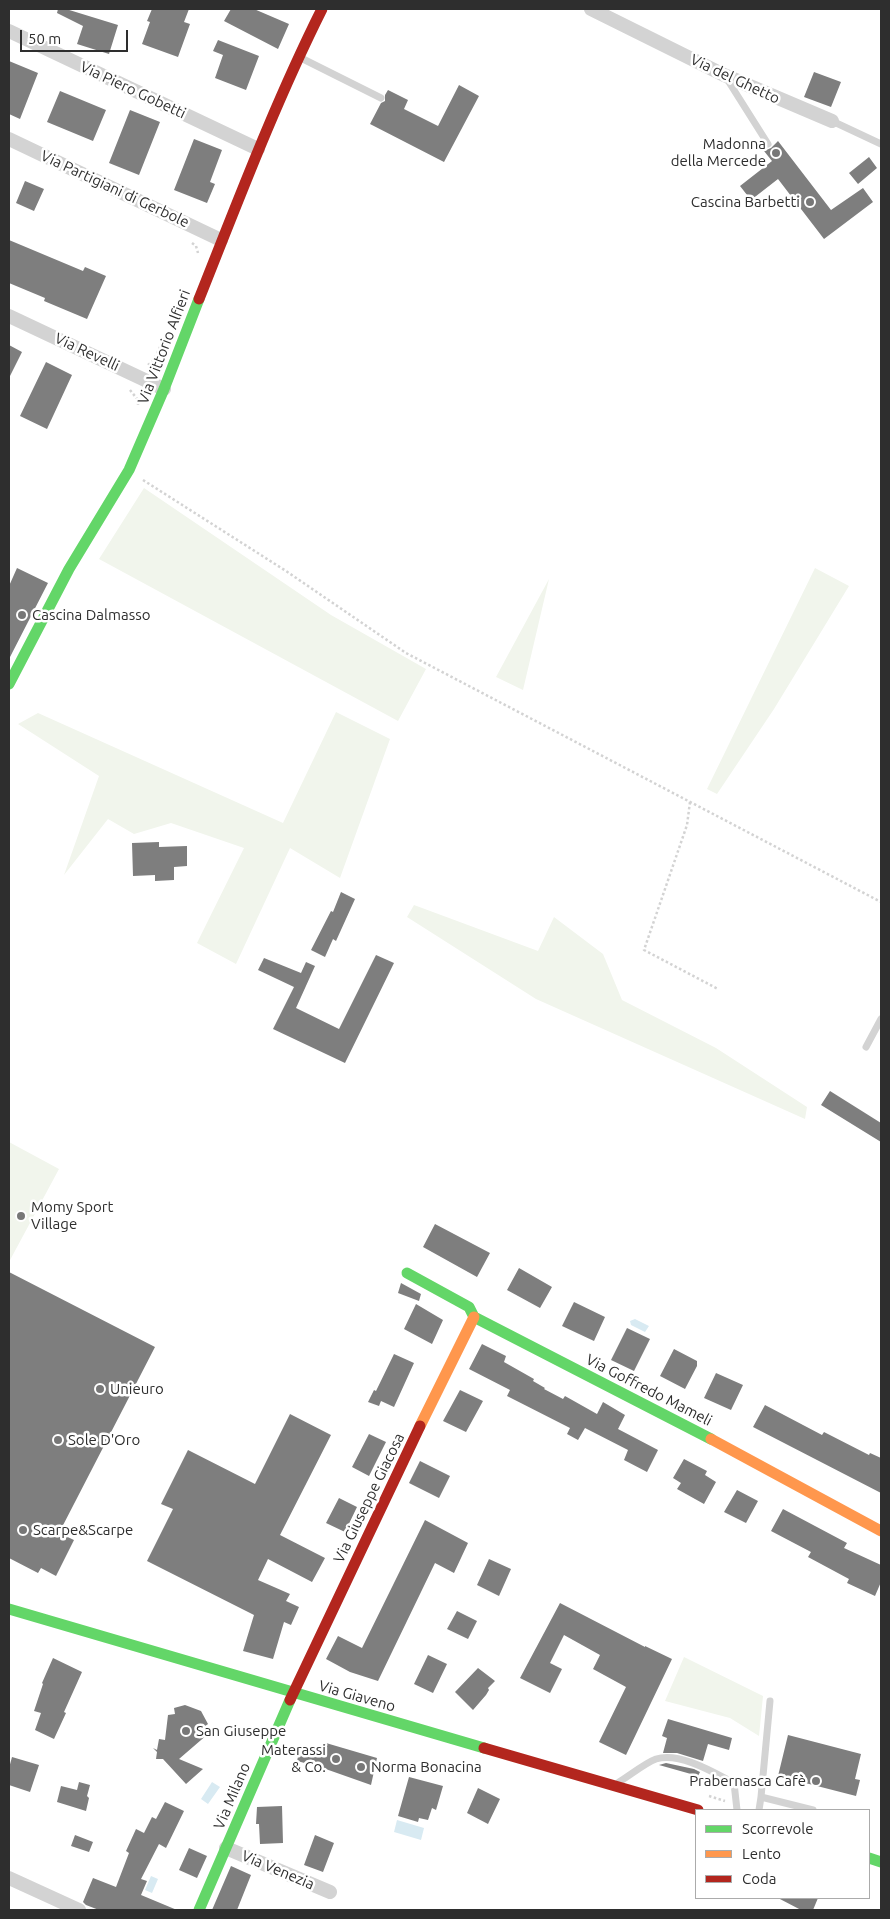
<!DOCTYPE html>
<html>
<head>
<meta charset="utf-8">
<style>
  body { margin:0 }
  #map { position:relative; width:890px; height:1919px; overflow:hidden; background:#fff; font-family:Ubuntu,sans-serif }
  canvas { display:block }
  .frame { position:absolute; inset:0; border:10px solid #2e2e2e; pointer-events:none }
  .legend { position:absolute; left:695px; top:1809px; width:175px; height:90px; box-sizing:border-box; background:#fff; border:1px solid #ababab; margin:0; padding:6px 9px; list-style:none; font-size:15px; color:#2e2e2e }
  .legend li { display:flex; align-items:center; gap:10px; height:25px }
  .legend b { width:25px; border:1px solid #ababab }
  .scale { position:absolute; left:20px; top:30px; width:108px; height:22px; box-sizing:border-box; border:2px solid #2e2e2e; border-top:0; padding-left:6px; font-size:15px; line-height:18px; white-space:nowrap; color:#2e2e2e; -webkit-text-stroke:4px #fff; paint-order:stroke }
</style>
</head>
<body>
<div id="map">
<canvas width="890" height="1919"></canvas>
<div class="frame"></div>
<ul class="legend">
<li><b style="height:6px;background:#63d668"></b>Scorrevole</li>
<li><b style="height:6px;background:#ff974d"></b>Lento</li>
<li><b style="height:6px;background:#b3261e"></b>Coda</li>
</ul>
<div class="scale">50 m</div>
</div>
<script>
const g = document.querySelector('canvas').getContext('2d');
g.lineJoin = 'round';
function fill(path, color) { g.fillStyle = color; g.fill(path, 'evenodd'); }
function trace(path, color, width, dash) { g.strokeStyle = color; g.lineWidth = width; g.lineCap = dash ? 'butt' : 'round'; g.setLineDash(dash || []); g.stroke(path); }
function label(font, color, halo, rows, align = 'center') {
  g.font = font + ' Ubuntu,sans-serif'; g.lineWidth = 5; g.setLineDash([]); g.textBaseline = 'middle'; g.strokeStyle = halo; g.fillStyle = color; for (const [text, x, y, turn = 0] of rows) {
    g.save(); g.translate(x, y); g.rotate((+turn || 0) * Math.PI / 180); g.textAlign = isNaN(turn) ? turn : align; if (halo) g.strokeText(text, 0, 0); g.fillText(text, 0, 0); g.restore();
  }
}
const green = new Path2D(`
  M144,488L331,615L426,669L398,721L99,559Z
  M815,568L849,586L774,709L717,794L707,789Z
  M549,579L523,690L496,677Z
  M336,712L390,739L340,878L290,848L236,964L197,943L244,848L171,823L134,834L108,819L64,875L99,776L18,724L38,713L283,823Z
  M414,905L538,951L554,917L603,954L622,1000L716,1048L807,1107L805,1119L536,999L407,917Z
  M9,1142L59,1169L9,1262Z
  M684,1657L763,1696L759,1736L730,1718L665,1701Z`);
const water = new Path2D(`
  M635,1319L649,1326L645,1332L631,1325L630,1321Z
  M212,1782L220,1787L208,1804L201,1799Z
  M397,1820L424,1828L421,1840L394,1832Z
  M151,1876L158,1879L152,1893L145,1890Z`);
const building = new Path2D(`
  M58,9H66L118,25L109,54L77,44L83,26L57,13Z
  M152,9H189L184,22L190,24L178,57L142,44L150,22L147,21Z
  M231,9H254L289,24L278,49L224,21Z
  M218,40L259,56L246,90L215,78L223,55L213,51Z
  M9,61L38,73L20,119L9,114Z
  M814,72L841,82L831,107L804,97Z
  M459,85L479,96L444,162L370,124L381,103L385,101V95L388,90L408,100L404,109L438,126Z
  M60,91L106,110L93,141L47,122Z
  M130,110L160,122L139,175L109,163Z
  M194,139L222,150L210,182L215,184L207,203L174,190Z
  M778,141L831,210L863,188L873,202L824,239L778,179L751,200L740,186L772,161L764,151L771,148Z
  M869,157L877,168L858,184L849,173Z
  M25,181L44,189L34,211L16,203Z
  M9,240L83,271L85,267L106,276L87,319L44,301L45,298L9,283Z
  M9,345L22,352L9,378Z
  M46,362L72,375L47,429L20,416Z
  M17,568L48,583L9,659V586Z
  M159,842V847L187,846V866L174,867V880L155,881V875L133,876L132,843Z
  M341,892L355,899L336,941L333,939L325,957L311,950L331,911L333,912Z
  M376,955L394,963L345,1063L273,1029L294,987L258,970L264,958L301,973L306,962L315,966L296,1008L339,1029Z
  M830,1091L881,1123V1142L821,1105Z
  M435,1224L490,1253L477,1277L423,1247Z
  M519,1268L552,1287L540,1308L507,1290Z
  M9,1272L155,1347L59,1533L74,1540L56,1576L41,1568L38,1573L9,1558Z
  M401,1283L421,1294L419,1301L398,1293Z
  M574,1302L605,1317L594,1341L562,1326Z
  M416,1304L443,1320L432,1344L404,1329Z
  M627,1328L650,1339L634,1371L611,1360Z
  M482,1344L506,1356L504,1362L534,1379L533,1381L545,1388L544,1389L563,1399L565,1396L597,1414L603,1402L625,1415L618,1429L658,1450L647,1472L624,1460L628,1450L585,1428L578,1440L567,1434L570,1428L507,1396L510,1390L469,1369Z
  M674,1349L697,1361V1366L685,1389L660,1376Z
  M394,1354L414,1363L394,1407L381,1401L379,1406L368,1402L374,1390L376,1391Z
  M716,1373L743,1385L731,1410L704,1398Z
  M460,1390L483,1401L466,1432L443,1421Z
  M765,1405L822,1435L824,1432L869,1455L870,1453L881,1458V1493L753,1427Z
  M290,1414L331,1435L280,1535L325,1558L312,1582L268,1559L258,1580L290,1594L286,1601L299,1607L291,1625L284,1622L273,1659L243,1651L254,1615L147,1561L173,1509L161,1504L188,1450L255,1484Z
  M369,1434L386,1442L369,1476L352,1467Z
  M684,1459L707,1471L705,1475L716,1482L704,1504L677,1489L681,1483L673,1478Z
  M420,1461L450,1476L439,1498L409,1483Z
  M737,1490L758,1501L746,1523L724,1512Z
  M339,1498L357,1507L345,1532L326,1523Z
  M783,1509L847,1543L844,1548L881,1565V1582L875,1596L847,1583L849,1579L808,1557L811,1552L771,1531Z
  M425,1520L468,1543L454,1573L435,1563L378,1681L350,1672L326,1659L338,1636L362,1648Z
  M489,1559L511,1569L499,1596L477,1585Z
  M560,1603L645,1647V1646L672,1659L626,1755L599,1742L626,1687L593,1669L600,1655L564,1635L550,1663L562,1669L550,1693L520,1678Z
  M457,1611L477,1621L468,1639L447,1629Z
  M428,1655L447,1664L433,1693L414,1684Z
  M53,1658L82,1672L64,1712L66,1713L54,1739L35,1730L41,1713L34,1711L43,1684L42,1683Z
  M478,1668L495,1681L488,1688L489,1690L486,1695L473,1710L455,1692Z
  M185,1705L201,1711L208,1724L204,1727L208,1734L179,1759L203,1769L186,1784L163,1759H156L157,1752L153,1748L157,1750L159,1739L165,1740L168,1715L175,1714L174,1708Z
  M668,1719L732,1738L729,1750L708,1744L703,1761L677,1753H663L667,1738L662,1736Z
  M788,1735L861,1754L855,1779L860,1780L856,1796L778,1776Z
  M326,1743L377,1758L371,1785L320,1767L297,1761L300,1748L323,1755Z
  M12,1757L39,1765L30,1792L9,1785V1768Z
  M666,1763L694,1769L700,1772L698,1776L659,1765Z
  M409,1777L443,1786L436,1810L432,1808L428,1820L419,1818L418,1822L398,1816Z
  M79,1782L90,1785L87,1796L89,1798L86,1811L57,1802L61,1786L77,1790Z
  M478,1788L500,1799L488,1824L467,1813Z
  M165,1802L184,1811L166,1848L159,1844L141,1879L147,1881L141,1895L177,1910H99L86,1905L83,1902L93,1878L116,1887L129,1853L126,1851L136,1829L144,1833L152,1817L156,1819Z
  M282,1806L283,1843L260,1844L259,1824H256L257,1807Z
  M75,1835L93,1842L89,1852L71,1846Z
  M315,1835L334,1843L323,1872L304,1865Z
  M189,1848L207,1856L197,1878L179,1870Z
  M231,1866L251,1875L237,1910H212Z
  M778,1898H818L813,1910H801Z`);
const path = new Path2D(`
  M192,243L196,246L198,253
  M148,365L154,360L165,336
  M130,390L138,400V406
  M143,480L286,571L406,653L881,902
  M690,802L687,825L644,950L718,989
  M709,1796L725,1801`);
const lane = new Path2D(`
  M299,57L381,98
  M727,79L768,144
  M832,121L881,144
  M866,1047L881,1019
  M619,1782C629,1776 645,1763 656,1759C680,1752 713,1772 734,1783L737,1810
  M761,1797L770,1701
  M759,1810L761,1797L813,1810`);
const street = new Path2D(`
  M591,9L724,75L832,121
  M9,31L258,149
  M9,139L221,240
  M9,316L164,389
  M226,1848L330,1892
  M9,1878L79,1910`);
const fast = new Path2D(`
  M9,684L69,569L129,470L164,389L199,299
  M407,1273L469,1307L474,1317L711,1439
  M9,1609L484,1748
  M869,1858L881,1862
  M199,1910L290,1700`);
const slow = new Path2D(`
  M420,1426L474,1317
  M711,1439L881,1531`);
const jam = new Path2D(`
  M199,299C238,201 275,103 322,9
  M290,1700L420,1426
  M484,1748L698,1810`);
const markers = [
  [776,153,5,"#777"],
  [810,202,5,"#777"],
  [22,615,5,"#777"],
  [21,1216,5,"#777"],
  [100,1389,5,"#777"],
  [58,1440,5,"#777"],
  [23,1530,5,"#777"],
  [186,1731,5,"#777"],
  [336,1759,5,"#777"],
  [361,1767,5,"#777"],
  [816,1781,5,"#777"]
];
const streetNames = [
  ["Via del Ghetto",735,79,25],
  ["Via Piero Gobetti",133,90,25],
  ["Via Partigiani di Gerbole",115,189,25],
  ["Via Vittorio Alfieri",164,347,-69],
  ["Via Revelli",87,352,25],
  ["Via Goffredo Mameli",649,1390,27],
  ["Via Giuseppe Giacosa",369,1498,-64],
  ["Via Giaveno",357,1696,16],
  ["Via Milano",232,1796,-67],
  ["Via Venezia",278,1870,23]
];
const poiNames = [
  ["Madonna",766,144,"right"],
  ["della Mercede",766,161,"right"],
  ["Cascina Barbetti",800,202,"right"],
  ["Cascina Dalmasso",32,615],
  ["Momy Sport",31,1207],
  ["Village",31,1224],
  ["Unieuro",110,1389],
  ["Sole D'Oro",68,1440],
  ["Scarpe&Scarpe",33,1530],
  ["San Giuseppe",196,1731],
  ["Materassi",326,1750,"right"],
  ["& Co.",326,1767,"right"],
  ["Norma Bonacina",371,1767],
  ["Prabernasca Cafè",806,1781,"right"]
];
fill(green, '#f1f5ec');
fill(water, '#d8eaf2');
fill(building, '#7e7e7e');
trace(path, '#d3d3d3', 2.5, [2.5, 2.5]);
trace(lane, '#d3d3d3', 7);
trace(street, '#d3d3d3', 14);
trace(fast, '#63d668', 11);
trace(slow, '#ff974d', 11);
trace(jam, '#b3261e', 11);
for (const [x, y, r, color] of markers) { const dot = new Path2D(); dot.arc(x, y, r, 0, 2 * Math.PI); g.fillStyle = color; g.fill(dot); trace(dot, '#fff', 2); }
label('15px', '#2e2e2e', '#fff', streetNames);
label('15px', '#2e2e2e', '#fff', poiNames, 'left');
</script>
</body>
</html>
